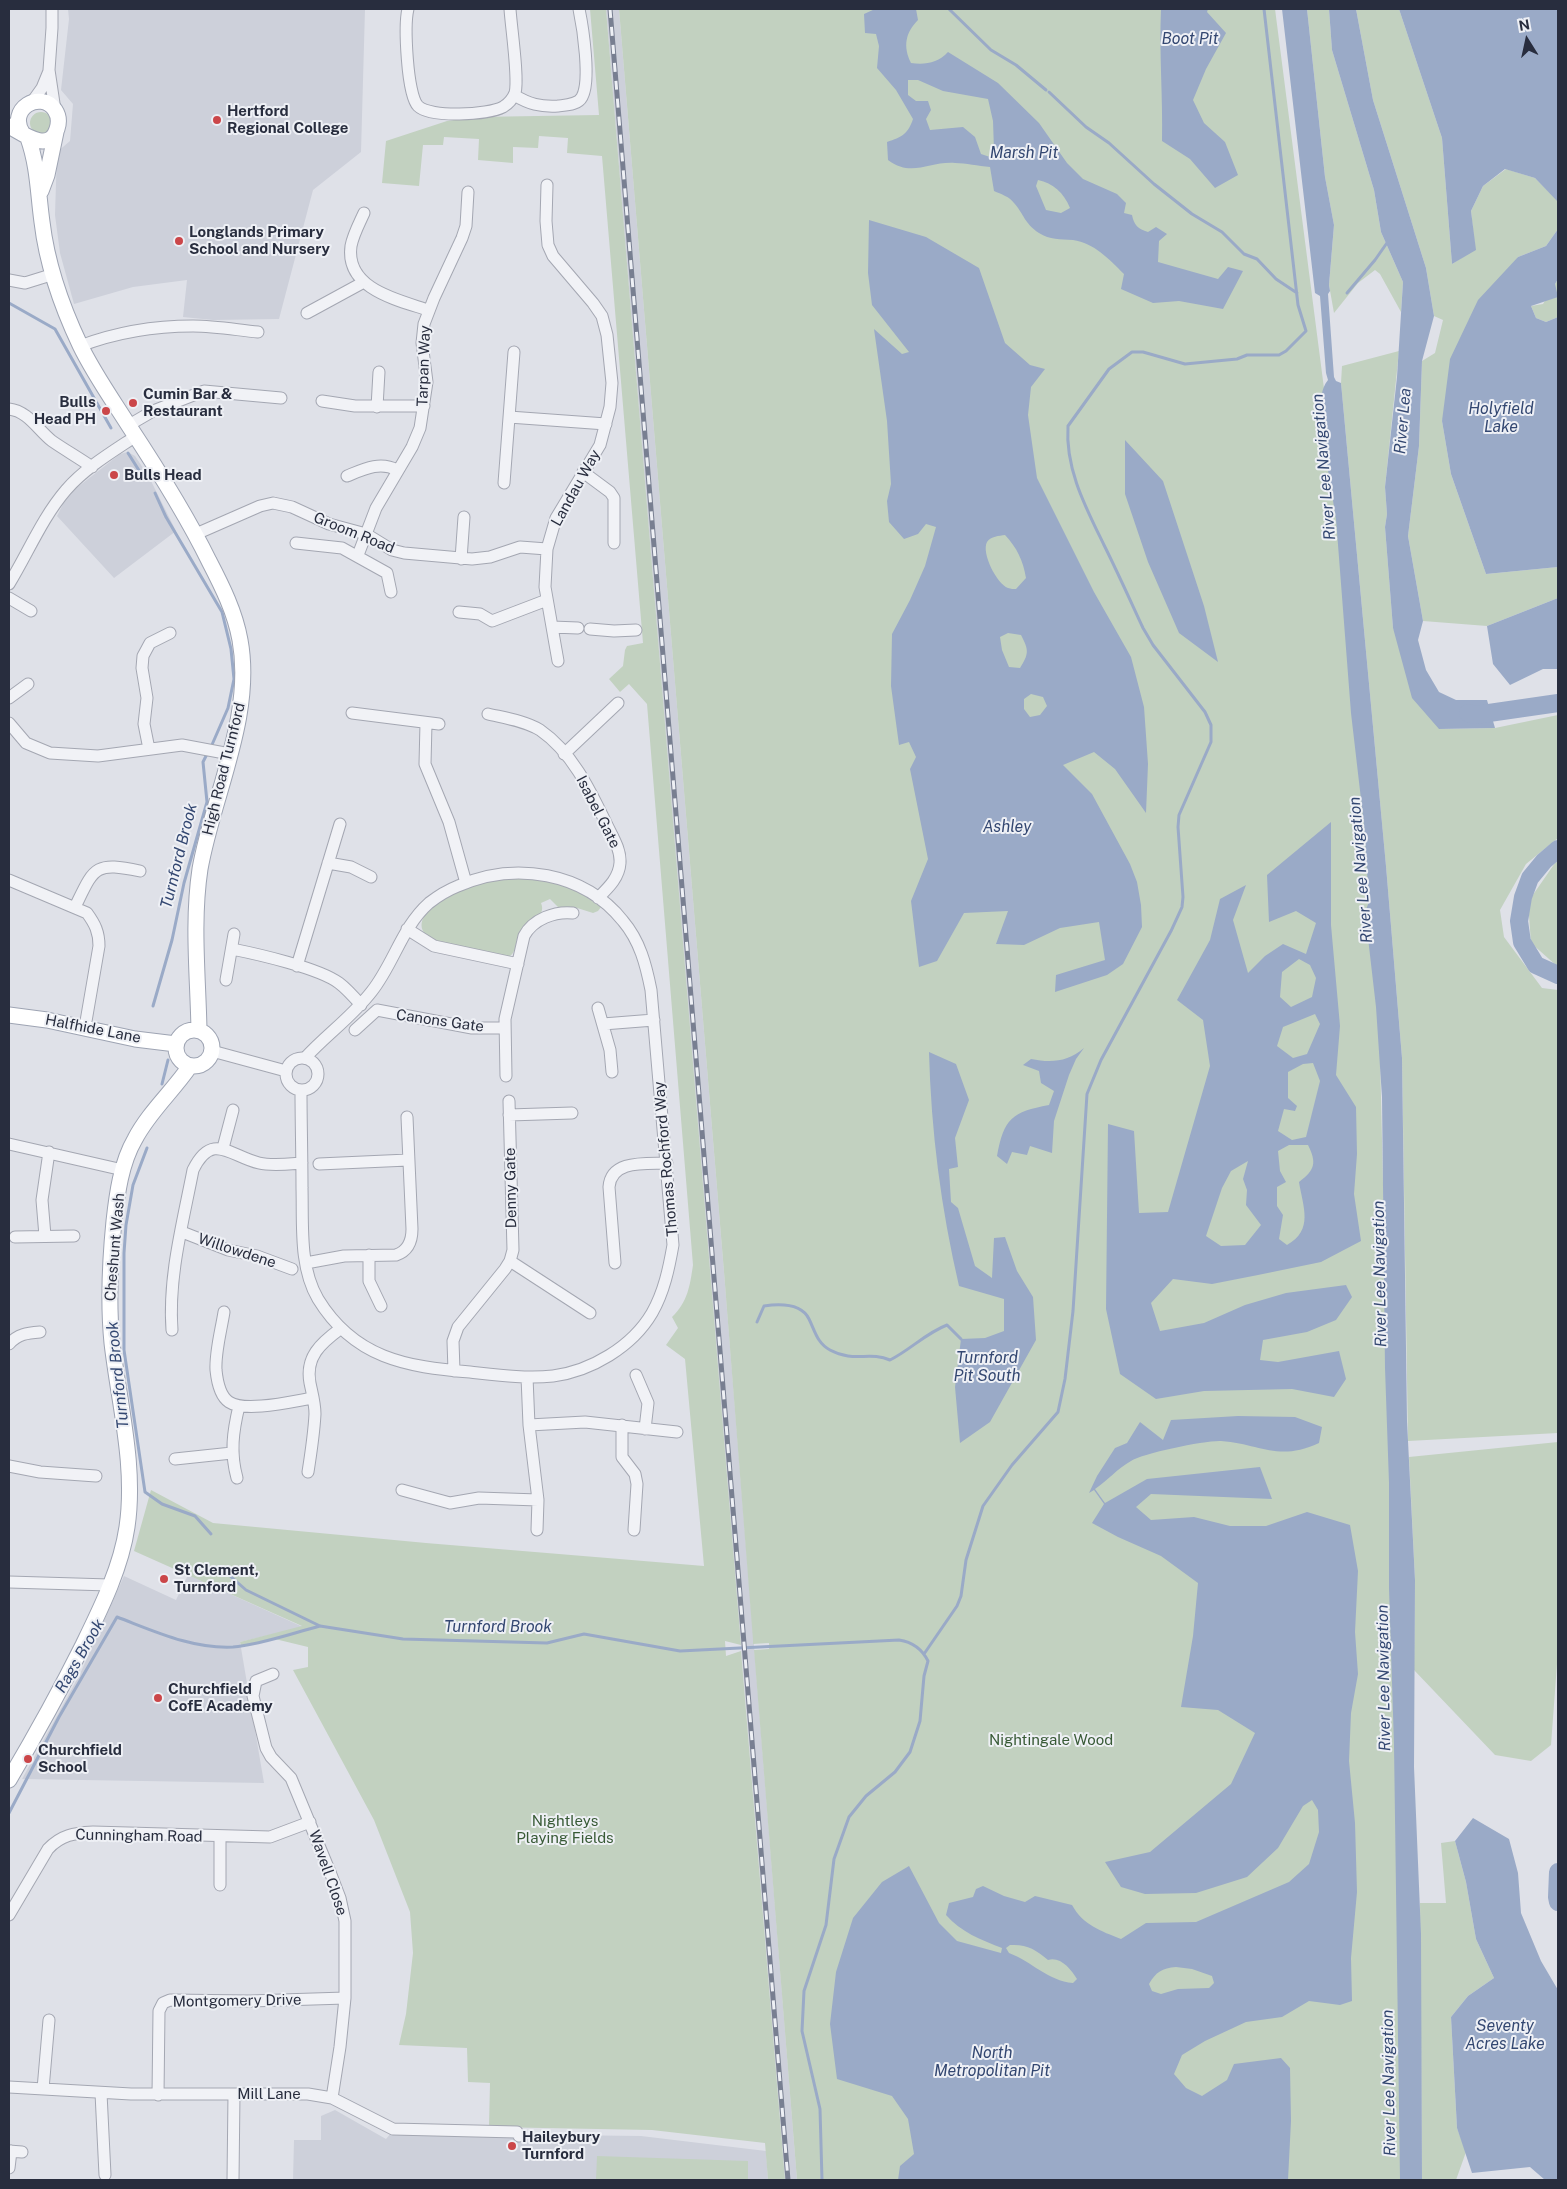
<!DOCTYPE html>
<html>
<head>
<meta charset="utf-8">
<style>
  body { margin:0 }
  #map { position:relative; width:1567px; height:2189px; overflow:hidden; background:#dfe1e8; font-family:"Public Sans",sans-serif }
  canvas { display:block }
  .frame { position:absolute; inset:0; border:10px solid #282d3e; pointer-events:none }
  .north { position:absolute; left:1502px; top:15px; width:50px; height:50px; -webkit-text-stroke:4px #eef0f5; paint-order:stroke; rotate:350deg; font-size:14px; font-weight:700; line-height:20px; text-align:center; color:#282d3e }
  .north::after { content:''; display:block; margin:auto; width:18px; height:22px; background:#282d3e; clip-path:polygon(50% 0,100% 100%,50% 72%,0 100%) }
</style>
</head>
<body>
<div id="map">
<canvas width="1567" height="2189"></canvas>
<div class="frame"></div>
<div class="north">N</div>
</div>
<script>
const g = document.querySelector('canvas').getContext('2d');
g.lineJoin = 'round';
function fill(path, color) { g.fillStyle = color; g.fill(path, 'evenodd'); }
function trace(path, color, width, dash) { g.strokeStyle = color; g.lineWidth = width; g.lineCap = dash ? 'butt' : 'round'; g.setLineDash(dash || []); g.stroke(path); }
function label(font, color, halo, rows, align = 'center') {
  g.font = font + ' "Public Sans",sans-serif'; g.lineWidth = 4; g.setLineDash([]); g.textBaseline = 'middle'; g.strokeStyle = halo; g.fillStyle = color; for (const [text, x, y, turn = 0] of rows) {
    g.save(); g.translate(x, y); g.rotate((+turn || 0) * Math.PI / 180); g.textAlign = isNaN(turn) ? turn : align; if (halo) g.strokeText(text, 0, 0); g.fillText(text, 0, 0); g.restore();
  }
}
const built = new Path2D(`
  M68,9H365L361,152L313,190L279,319L213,320L183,317L187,280L133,287L74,304L60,253L55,215L57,152L70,141L73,104L61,90L69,19Z
  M606,9H619L724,1272L797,2180H785Z
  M128,452L135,456L149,477L176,531L114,578L57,516L64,502L74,490L120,454Z
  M188,1575L303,1627L240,1642L264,1783L22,1779L80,1674L124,1576L176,1600Z
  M335,2110L386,2139L391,2133L641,2136L766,2151L768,2180H293L294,2140H321V2116Z`);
const green = new Path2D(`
  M590,9H606L741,1645L725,1641L726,1656L741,1651L785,2180H768L765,2143L652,2130L489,2127L490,2083L468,2082L467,2048L399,2045L406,2014L413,1953L410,1912L374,1820L293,1670L308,1667V1647L275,1639L241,1646L240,1642L302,1626L134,1551L151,1490L213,1523L426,1543L704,1566L685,1359L666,1345L678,1328L672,1317C688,1302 690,1285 693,1265L647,704L629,684L620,692L609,679L623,666L625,650L627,646L643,643L602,156L567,153L568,138L539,136L538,148L513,147V163L478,160L479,139L444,137L443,145H423L419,186L382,183L386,141L447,121L476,117L599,115Z
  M619,9H1275L1326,404L1378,969L1393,1611L1401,2180H797L754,1650L769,1649V1643L753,1644V1640L724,1272Z
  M1307,9H1329L1332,50L1374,190L1381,232L1403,282L1401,312L1380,274L1375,270L1358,283L1334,313L1329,285L1334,225L1325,177Z
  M1356,9H1399L1442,138L1452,264L1475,249L1471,211L1483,186L1506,169L1535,178L1558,201V229L1546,246L1518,257L1442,421L1451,474L1486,574L1558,567V598L1487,626L1423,621L1408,536L1419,446L1422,361L1435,353L1443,320L1434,316L1426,268L1373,100Z
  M30 123a11 11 0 1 1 22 0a11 11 0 1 1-22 0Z
  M1558,279V317L1546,322L1536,318L1531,306L1543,304Z
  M1399,351L1385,487L1387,514L1385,527L1393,628L1440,729L1495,728L1558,715V838L1526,864L1500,910L1504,937L1542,988L1558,990V1433L1408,1441L1402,1058L1386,866L1341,383L1342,366Z
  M1558,861V967L1531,943L1528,902L1555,863Z
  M509,877L552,881L579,892L601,907L598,911L593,913L574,907H558L550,899L541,903C547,917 528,924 520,933C514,941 518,951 509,957L433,941C398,918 454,892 474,885C486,881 498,880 509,877Z
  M1558,1442L1557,1664L1551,1745L1531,1761L1495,1755L1414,1670L1415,1580L1409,1457Z
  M1455,1841L1466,1882L1476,1939L1494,1978L1468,1996L1451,2017L1457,2128L1466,2152L1456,2180H1422L1420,1903H1446L1441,1843Z
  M597,2156L748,2161V2180H596Z`);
const water = new Path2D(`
  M875,9H916L918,20C905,33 903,47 911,63C925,65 938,63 948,52L998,83L1039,123L1067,163L1083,179L1117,194L1126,203L1124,213L1132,215C1134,225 1138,229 1148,232L1156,227L1167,234L1159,241L1158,262L1218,279L1228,267L1243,271L1223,309L1179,301L1153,303L1121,289L1124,274C1109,259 1094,243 1073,240C1060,239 1050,240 1039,233C1024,223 1024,214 1014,203C1010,197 1001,194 994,191L990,167C978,166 966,163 955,163C929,161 912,178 888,160L887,142C902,137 908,134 913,119L896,90L877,68L879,46L876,34L865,33L864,14ZM908,80H918L943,91L988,99L993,121L994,150L990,157L981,154L975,137L963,127L930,130L926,119L931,110L928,101H916L908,95ZM1038,180C1053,183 1064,193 1070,208L1061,213L1046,210L1036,186Z
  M1161,9H1208L1207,12L1226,33L1206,69L1193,100L1204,123L1225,142L1238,175L1215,188L1190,159L1162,141C1163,97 1159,53 1161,9Z
  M1282,9H1307L1325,177L1334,225L1329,285L1330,291L1328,294L1334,377L1336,381L1341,383L1386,866L1402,1058L1407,1421L1415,1580L1414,1767L1421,1934L1422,2180H1400L1394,1745L1389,1588V1483L1385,1368L1382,1097L1376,1007L1365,912L1369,902L1364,825L1351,713L1336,519L1324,446C1329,425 1313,398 1328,380L1326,373L1320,296L1315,293Z
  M1329,9H1356L1373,100L1426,268L1434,316L1422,361L1419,446L1408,536L1423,621L1418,640L1426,670L1439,692L1456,700H1487L1495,728L1439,729L1412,698L1393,628L1385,527L1387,514L1385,487L1397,377L1403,282L1381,232L1374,190L1332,50Z
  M1399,9H1558V202L1535,178L1505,169L1483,186L1471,211L1476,250L1452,264L1442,138Z
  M869,220L926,237L979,268L1005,343L1030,365L1045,369L1031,387L1028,415L1037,478L1094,592L1131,657L1144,707L1148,764L1146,813L1115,769L1094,752L1063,765L1092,794L1130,864L1137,882L1141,905L1142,927L1123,964L1107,975L1055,992L1056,975L1105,960L1099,922L1060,928L1024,945L996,944L1008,911L964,913L937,961L919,967L911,901L928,859L910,769L916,757L909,742L899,745L891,686L892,634L910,600L925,566L936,527L926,524L918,534L904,539L889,522L887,501L891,484L887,421L874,329L902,354L909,352L872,305L868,273ZM1005,535C1017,548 1023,560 1026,578L1016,589C1013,589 1011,589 1008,588C997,584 981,553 987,542C991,536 999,536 1005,535ZM1008,633L1021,635C1029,650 1029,654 1020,668L1009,667L1002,650L1000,637ZM1031,694L1043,697L1047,706L1040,715L1030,717L1024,709V699Z
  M1558,229V279L1555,284L1558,297L1531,306L1536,318L1546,322L1558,317V567L1486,574L1451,474L1442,421L1450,359L1478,300L1518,257L1546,246Z
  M1125,440L1163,481L1204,606L1218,662L1179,633L1148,562L1125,494Z
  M1558,598V669H1543L1510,685L1493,664L1487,626Z
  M1331,822V925L1340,1026L1336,1075L1356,1107L1357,1154L1354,1194L1361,1241L1321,1262L1258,1275L1212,1284L1173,1279L1151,1303L1160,1331L1204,1323L1245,1305L1286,1293L1346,1285L1352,1297L1336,1320L1307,1332L1263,1340L1260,1360L1278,1362L1339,1351L1346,1379L1334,1397L1292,1389L1204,1391L1156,1399L1120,1374L1106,1309L1108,1124L1134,1131L1139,1213L1168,1212L1210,1066L1203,1020L1177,1000L1210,940L1220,899L1246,885L1233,920L1248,973L1265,956L1283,944L1306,954L1316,923L1296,911L1269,922L1267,875ZM1299,959L1310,965L1316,978L1312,997L1291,1007L1280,997L1282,972ZM1315,1014L1320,1024L1307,1054L1293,1058L1277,1046L1283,1027ZM1313,1063L1320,1081L1306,1137L1292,1140L1278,1131L1284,1109L1295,1111L1297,1106L1288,1098V1072L1303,1064ZM1289,1145H1308C1317,1163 1315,1170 1299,1182C1303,1207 1314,1230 1287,1245L1279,1239L1283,1215L1277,1206V1187L1286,1182L1280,1171L1278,1151ZM1248,1161L1243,1179L1247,1190L1246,1205L1261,1225L1245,1245L1221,1246L1206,1236L1222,1188L1231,1171Z
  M1084,1048L1076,1059L1069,1075L1054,1121L1052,1153L1030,1146L1027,1155L1012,1152L1007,1164L997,1156C1004,1118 1012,1112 1049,1105L1054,1091L1041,1083L1039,1071L1023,1065L1031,1059C1051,1063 1068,1062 1084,1048Z
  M929,1052L956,1064L969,1100L955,1138L958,1167L949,1169L951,1202L958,1208L975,1266L992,1278L994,1238L1005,1237L1017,1271L1033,1297L1036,1340L990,1422L960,1443L955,1387L961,1339L985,1338L1004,1331V1299L959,1286C941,1209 931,1131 929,1052Z
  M1238,1416L1295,1417L1322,1427L1319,1443C1278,1462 1261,1444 1221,1441C1207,1440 1143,1453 1131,1461C1118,1468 1107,1481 1095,1489L1105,1503L1147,1479L1260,1467L1272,1499L1151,1494L1136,1507L1151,1520L1194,1517L1230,1526H1266L1307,1512L1350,1525L1358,1571L1355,1632L1358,1674L1351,1713L1349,1761L1355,1823L1357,1892L1351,1958L1352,2001L1340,2005L1309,2001L1282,2017L1246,2022L1205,2041L1182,2055L1174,2074L1186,2088L1202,2096L1227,2080L1234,2064L1281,2058L1290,2068L1291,2121L1288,2180H898L900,2166L914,2154L908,2119L892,2096L837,2079L830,2024L836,1972L853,1918L882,1882L909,1866L939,1923L957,1941L1001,1953L1002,1948C981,1940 961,1932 946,1915L949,1903L973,1897L976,1889L983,1886L1004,1896L1025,1902L1035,1896L1072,1905C1083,1925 1101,1931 1121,1939L1146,1923L1196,1922L1289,1882L1309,1864L1319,1832L1318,1810L1312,1800L1303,1806L1278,1848L1247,1877L1196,1893L1145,1894L1121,1887L1105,1862L1150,1852L1231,1784L1255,1733L1218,1710L1181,1707L1193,1636L1198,1583L1161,1556L1118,1537L1092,1523L1104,1504L1094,1490L1089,1493L1097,1476L1115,1448L1127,1443L1140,1422L1163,1440L1171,1420ZM1010,1945C1027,1944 1035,1949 1048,1960C1060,1956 1071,1969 1077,1979L1073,1983C1048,1981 1031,1961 1009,1953L1006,1948ZM1176,1967L1192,1969L1212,1976L1214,1983L1209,1988L1178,1989L1161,1994L1152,1991L1149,1984C1156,1972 1162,1968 1176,1967Z
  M1473,1818L1509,1839L1518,1873L1521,1913L1541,1961L1558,1990V2180H1545L1530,2167L1472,2173L1457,2128L1451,2017L1468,1996L1494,1978L1476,1939L1466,1882L1455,1841Z`);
const stream = new Path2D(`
  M949,9L991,50L1016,65L1046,90
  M1049,92L1086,127L1109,143L1154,184L1192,214L1222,232L1244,254L1257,259L1276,279L1297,293
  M1347,293L1375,260L1389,240
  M9,303L55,329L111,428
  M128,453L140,472
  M155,493L166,517L222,612L231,649L234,679L228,708L211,747
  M153,1006L172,940L184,883L207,802L203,762L208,752
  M162,1084L168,1060
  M147,1148L133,1185L126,1225L124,1253V1350L145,1492L162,1504L195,1516L211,1534
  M757,1322L764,1306C778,1304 801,1303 809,1319C815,1331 817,1343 830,1350C854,1363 869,1351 890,1360C910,1350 926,1333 947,1325L961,1339
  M229,1575L246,1590L320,1626L403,1639L547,1643L584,1634L680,1651L899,1640C912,1642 922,1649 928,1661L924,1676L920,1721L910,1752L895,1772L866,1796L849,1817L834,1859L826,1925L804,1991L802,2031L820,2109L822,2180
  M924,1654L957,1606L961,1596L966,1560L983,1506L1012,1465L1058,1412L1065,1379L1073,1311L1087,1094L1101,1060L1171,931L1182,907L1183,897L1178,827L1179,815L1211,742V725L1205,712L1153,645L1143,628C1130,600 1118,573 1104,545C1086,508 1065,469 1068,426L1109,369L1132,352H1143L1185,364L1237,359L1247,355H1279L1286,351L1306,331L1298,305L1264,9
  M9,1813L59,1717L117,1617C154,1631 192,1649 233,1647C260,1645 293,1633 320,1626`);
const river = new Path2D(`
  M1468,713L1475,715L1558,703
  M1558,849L1544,861L1530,878L1523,897L1519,921L1522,942L1536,965L1558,975
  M1558,1872L1557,1897L1558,1902`);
const minor = new Path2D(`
  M52,9V28L49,70L55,110
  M408,9C404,25 407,95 418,106C430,118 488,115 503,107C508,104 513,98 515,93C519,79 511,26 510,9
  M514,95C529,104 540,107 558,106C566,105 578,105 582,97C591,81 583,28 579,9
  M32,102L42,88L49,71
  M547,185L546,221L548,245L553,256L593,303L602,316L607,335L612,383L610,407L600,445L556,518L547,549L545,587L558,661
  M364,213C359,224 353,235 351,246C345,289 398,300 428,310
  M9,280L25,283L54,274
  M307,313L364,282
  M80,346C117,332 154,326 193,326C215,326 237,330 258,332
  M322,401L355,406H424
  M377,407L379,372
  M9,409C28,411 38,430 52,441C65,450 79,458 92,467
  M509,417L606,424
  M129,425L153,411L204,391L281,398
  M583,472L610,492L614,498V543
  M347,476C364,469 380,461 397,470
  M504,483L514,352
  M196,534L260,506L273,503L292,507L329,524L366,534L392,550L404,553L472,559L490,557L520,547L547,549
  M296,543L342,548L387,573L391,592
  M358,555L376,508L412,447L420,428L427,382L422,343L424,324L434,298L462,238L466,226L468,192
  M461,559L464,517
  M9,584C28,553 42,518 66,490C85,468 112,452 136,436
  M9,598L31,611
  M459,612L480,614L492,621L547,600
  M552,627L578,628
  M590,629L614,631L636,630
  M9,698L28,684
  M352,713L439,724
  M488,714C505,718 525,721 540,730C572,752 590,790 606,823C612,836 621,849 620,863C619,878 608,888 598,898
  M9,723L26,743L50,753L98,756L182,745L230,754
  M426,723L425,764L449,822L466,883
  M149,749L144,724L147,698L142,668L143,656L150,643L170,633
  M564,754L618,703
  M328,863L351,867L371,877
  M9,880L87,913C95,924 99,932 99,946L85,1027
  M75,907C94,868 94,861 140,871
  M407,929L434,946L518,964
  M232,949C257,954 319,968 339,983C347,989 354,997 361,1005
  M297,966L340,824
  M226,980L234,934
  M598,1008L610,1050L612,1072
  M603,1024L654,1020
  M355,1030L377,1010L472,1028H504
  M212,1051L286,1071
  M286 1074a16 16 0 1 1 32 0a16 16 0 1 1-32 0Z
  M506,1076L505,1019L524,936C533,919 555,911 573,913
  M301,1090C301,1122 302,1155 302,1188C303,1224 299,1267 318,1299C354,1358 406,1367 470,1372C497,1375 526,1379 553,1376C591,1371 632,1347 652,1313C664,1292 669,1268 673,1245L651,990C646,965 640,941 623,921C584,872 515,861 458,886C448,890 438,896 429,903C402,927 394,963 372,991C353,1016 326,1035 305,1058
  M509,1115L572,1113
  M9,1144L123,1170
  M223,1148L233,1110
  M319,1164L408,1160
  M182,1232L228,1250L257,1256L292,1269
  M45,1236L42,1200L49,1152
  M15,1237L74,1236
  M369,1255V1281L381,1306
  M510,1261L590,1313
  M306,1263L344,1256L396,1255C408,1251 412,1241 412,1229L407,1117
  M615,1263L609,1187C611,1159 647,1164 667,1163
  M224,1312C221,1331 215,1352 216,1370C217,1380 220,1396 229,1402C245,1413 294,1401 313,1398
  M172,1330C168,1277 183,1222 193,1170C212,1131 230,1156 259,1163C272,1166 288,1164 302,1163
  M9,1344C18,1334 27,1333 40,1332
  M454,1371L453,1341L458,1327L505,1269L510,1261L513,1250L509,1101
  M636,1375L648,1403L645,1429
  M527,1377L529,1425L538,1500L537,1530
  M529,1425L585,1422L677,1432
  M622,1425V1457L635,1474L637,1484L634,1530
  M175,1459L232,1453
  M9,1466L40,1472L96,1476
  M308,1472C311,1453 314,1433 315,1414C315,1403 312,1393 310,1383C305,1357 321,1343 340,1329
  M237,1478C230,1453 233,1431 239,1406
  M402,1490L450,1503L479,1498L538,1500
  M9,1582L109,1585
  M273,1674L256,1681L253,1696L266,1748L271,1757L291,1778L330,1872L340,1898L345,1921V1998L340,2047L332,2098
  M220,1885V1837
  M9,1915L48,1849C61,1835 74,1833 93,1832L270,1837L310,1822
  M9,2087L131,2094H308L332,2098L393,2129L517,2132L519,2136
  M43,2089L49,2020
  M101,2093L105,2175
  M158,2095L159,2011L163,2003L170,2000L250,2001L345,1998
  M9,2151L22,2152
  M9,2168L11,2151
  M233,2180L234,2094`);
const major = new Path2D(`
  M9,126C22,133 49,154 57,129C59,123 59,116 55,110C41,89 6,109 23,134
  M28,138C38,166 38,193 42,222C47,264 62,307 80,345C94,374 112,399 129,426C158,470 186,514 209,561C222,586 235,612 240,640C254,716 213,795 200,869C192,922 198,977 199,1030
  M41,191L47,175L56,132
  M9,1015L47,1020L135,1039L176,1044
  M176 1048a18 18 0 1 1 36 0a18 18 0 1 1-36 0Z
  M9,1780C35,1736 60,1691 83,1645C101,1608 121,1568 127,1527C136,1466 119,1404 112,1343C108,1303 110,1261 114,1221C117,1194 121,1163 135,1139C149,1112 173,1091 190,1066`);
const rail = new Path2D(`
  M610,9L788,2180`);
const markers = [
  [217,120,5,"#cb4649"],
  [179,241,5,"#cb4649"],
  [133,403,5,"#cb4649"],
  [106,411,5,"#cb4649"],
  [114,475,5,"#cb4649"],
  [164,1579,5,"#cb4649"],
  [158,1698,5,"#cb4649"],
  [28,1759,5,"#cb4649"],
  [512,2146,5,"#cb4649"]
];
const poiNames = [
  ["Hertford",227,111],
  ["Regional College",227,128],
  ["Longlands Primary",189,232],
  ["School and Nursery",189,249],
  ["Cumin Bar &",143,394],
  ["Restaurant",143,411],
  ["Bulls",96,402,"right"],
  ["Head PH",96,419,"right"],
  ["Bulls Head",124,475],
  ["St Clement,",174,1570],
  ["Turnford",174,1587],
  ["Churchfield",168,1689],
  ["CofE Academy",168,1706],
  ["Churchfield",38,1750],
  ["School",38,1767],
  ["Haileybury",522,2137],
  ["Turnford",522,2154]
];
const streetNames = [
  ["Tarpan Way",424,366,-88],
  ["Landau Way",576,488,-61],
  ["Groom Road",354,533,22],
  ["High Road Turnford",224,769,-76],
  ["Isabel Gate",598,812,63],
  ["Canons Gate",440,1021,8],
  ["Halfhide Lane",93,1029,11],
  ["Thomas Rochford Way",666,1159,-95],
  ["Denny Gate",511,1188,-91],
  ["Cheshunt Wash",115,1247,-85],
  ["Willowdene",237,1251,18],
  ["Cunningham Road",139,1836,1],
  ["Wavell Close",328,1873,71],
  ["Montgomery Drive",237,2001,-1],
  ["Mill Lane",269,2094]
];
const parkNames = [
  ["Nightingale Wood",1051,1740],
  ["Nightleys",565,1821],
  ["Playing Fields",565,1838]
];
const waterNames = [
  ["Boot Pit",1190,39],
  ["Marsh Pit",1024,153],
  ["Holyfield",1501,409],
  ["Lake",1501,427],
  ["River Lea",1403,421,-85],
  ["River Lee Navigation",1324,467,-95],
  ["Ashley",1007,827],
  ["Turnford Brook",179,856,-76],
  ["River Lee Navigation",1361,870,-95],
  ["River Lee Navigation",1380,1274,-91],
  ["Turnford",987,1358],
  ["Pit South",987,1376],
  ["Turnford Brook",118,1375,-96],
  ["Turnford Brook",498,1627],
  ["Rags Brook",80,1656,-60],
  ["River Lee Navigation",1384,1678,-91],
  ["Seventy",1505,2026],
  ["Acres Lake",1505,2044],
  ["North",992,2053],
  ["Metropolitan Pit",992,2071],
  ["River Lee Navigation",1389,2083,-91]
];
fill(built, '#cdd0da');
fill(green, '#c2d1c0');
fill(water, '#9aaac7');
trace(stream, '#9aaac7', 3);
trace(river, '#9aaac7', 18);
trace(minor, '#a4a7b2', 13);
trace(major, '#9ea4b3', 17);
trace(minor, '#f1f2f6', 11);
trace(major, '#fff', 15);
trace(rail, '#787f91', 5);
trace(rail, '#eef0f5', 3, [9]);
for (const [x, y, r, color] of markers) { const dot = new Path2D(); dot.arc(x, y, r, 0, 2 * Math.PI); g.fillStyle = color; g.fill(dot); trace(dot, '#eef0f5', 2); }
label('bold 15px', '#282d3e', '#eef0f5', poiNames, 'left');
label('15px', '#282d3e', '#eef0f5', streetNames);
label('15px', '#385a36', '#eef0f5', parkNames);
label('italic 16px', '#334771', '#eef0f5', waterNames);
</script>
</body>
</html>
